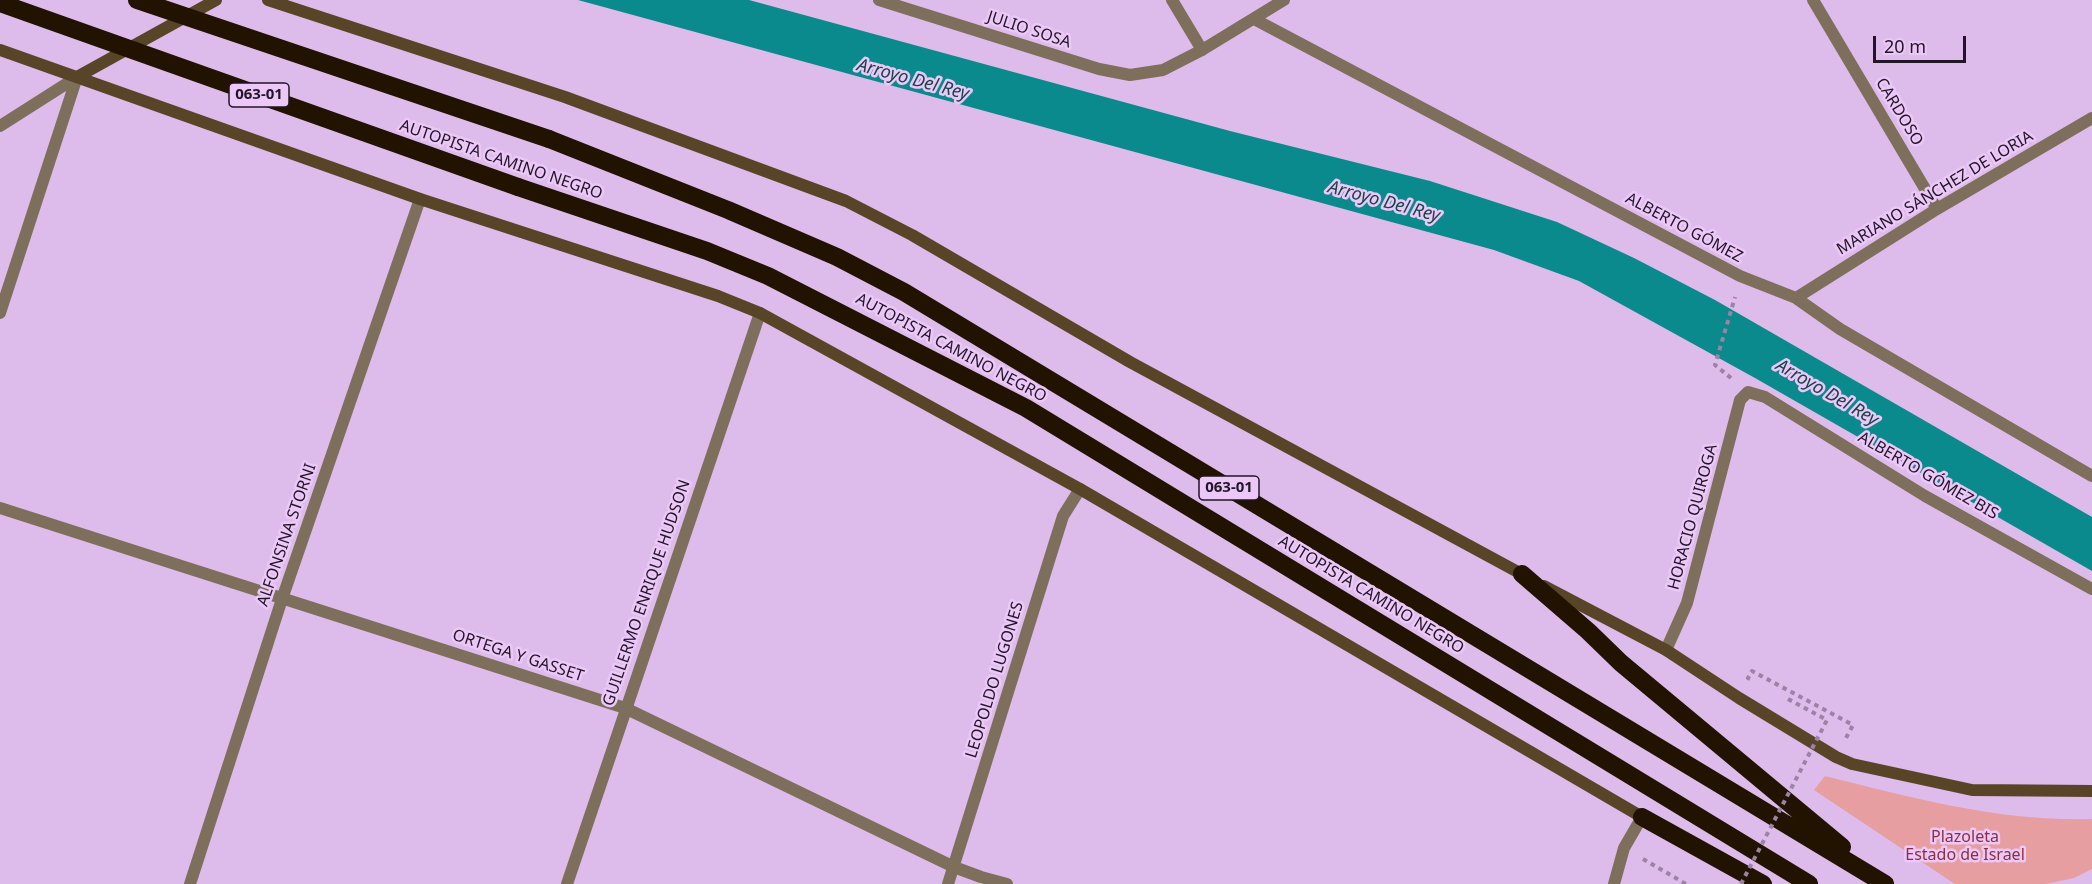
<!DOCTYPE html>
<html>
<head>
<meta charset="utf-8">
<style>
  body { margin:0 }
  #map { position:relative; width:2092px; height:884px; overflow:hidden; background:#ddbbea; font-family:"Noto Sans",sans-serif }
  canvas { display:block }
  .scale { position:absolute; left:1873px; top:36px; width:93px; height:27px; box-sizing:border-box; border:3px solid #221526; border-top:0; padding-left:8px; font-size:18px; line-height:21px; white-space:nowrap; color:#221526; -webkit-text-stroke:4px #ebc8f7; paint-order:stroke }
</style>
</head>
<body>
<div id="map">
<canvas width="2092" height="884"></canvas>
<div class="scale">20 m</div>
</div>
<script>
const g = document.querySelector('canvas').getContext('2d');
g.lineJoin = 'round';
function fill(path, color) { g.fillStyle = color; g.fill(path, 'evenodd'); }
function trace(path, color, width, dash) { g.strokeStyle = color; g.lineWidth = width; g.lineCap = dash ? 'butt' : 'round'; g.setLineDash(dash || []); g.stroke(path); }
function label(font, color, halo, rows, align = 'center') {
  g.font = font + ' "Noto Sans",sans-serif'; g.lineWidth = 5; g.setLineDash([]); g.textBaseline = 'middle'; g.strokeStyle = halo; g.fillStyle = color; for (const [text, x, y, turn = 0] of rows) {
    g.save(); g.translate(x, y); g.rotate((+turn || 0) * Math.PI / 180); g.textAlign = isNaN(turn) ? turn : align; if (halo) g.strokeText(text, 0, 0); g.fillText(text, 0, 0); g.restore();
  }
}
const green = new Path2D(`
  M1825,776C1913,798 2001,822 2092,819V869L2074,878L2046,884H1955L1814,790Z`);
const water = new Path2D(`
  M578,0H749L1230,131L1430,181L1557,222L1634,258L1715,300L2092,517V571L1755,378L1579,281L1494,250Z`);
const path = new Path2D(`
  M1731,378L1715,365L1735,297
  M1750,679L1748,678L1752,671L1853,725L1846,738
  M1788,699L1827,720
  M1643,859L1686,884`);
const street = new Path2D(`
  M879,0L1099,69L1130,75L1163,70L1202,50L1284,0
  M1172,0L1202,50
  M1813,0L1937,209
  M1254,19L1740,276L1796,298L1840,329L2092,476
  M0,126L77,77
  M1796,298L1937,209L2092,118
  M0,313L77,77
  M0,508L625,708L954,867L981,877L1007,884
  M1666,650L1687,603L1740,400L1748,392L1765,397L1925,496L2092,589
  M190,884L282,599L420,199
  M567,884L760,313
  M948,884L1063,516L1080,489
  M1614,884L1624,848L1642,817`);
const secondary = new Path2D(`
  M268,0L565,97L846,201L912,235L1130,362L1529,578
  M0,50L420,199L718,296L760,313L1080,489L1642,817
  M77,77L216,0
  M1544,586L1666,650L1739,698L1836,757L1852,764L1972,790L2092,791`);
const highway = new Path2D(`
  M549,139L728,210L837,257L904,292L1885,884
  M518,187L707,251L768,276L1026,408L1809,884
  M1522,574L1588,631L1621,663L1842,847
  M1642,817L1763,884`);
const pathBridge = new Path2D(`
  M1741,884L1827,720`);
const highwayBridge = new Path2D(`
  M137,0L549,139
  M0,3L518,187`);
const shields = [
  [259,95,60],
  [1229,488,60]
];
const shieldNames = [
  ["063-01",259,95],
  ["063-01",1229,488]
];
const streetNames = [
  ["JULIO SOSA",1029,30,18],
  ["CARDOSO",1899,112,59],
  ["AUTOPISTA CAMINO NEGRO",501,160,19],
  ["MARIANO SÁNCHEZ DE LORIA",1935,193,-31],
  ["ALBERTO GÓMEZ",1684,228,28],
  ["AUTOPISTA CAMINO NEGRO",951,348,28],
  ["ALBERTO GÓMEZ BIS",1928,476,30],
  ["HORACIO QUIROGA",1693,517,-75],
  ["ALFONSINA STORNI",287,535,-71],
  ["GUILLERMO ENRIQUE HUDSON",647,593,-71],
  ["AUTOPISTA CAMINO NEGRO",1371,595,31],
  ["ORTEGA Y GASSET",518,656,18],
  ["LEOPOLDO LUGONES",995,680,-73]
];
const parkNames = [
  ["Plazoleta",1965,837],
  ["Estado de Israel",1965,855]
];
const waterNames = [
  ["Arroyo Del Rey",913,80,15],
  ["Arroyo Del Rey",1384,202,15],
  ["Arroyo Del Rey",1827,393,30]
];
fill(green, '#e79ea0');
fill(water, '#0a8a8c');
trace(path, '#9c82a6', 4, [4.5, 4.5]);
trace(street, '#7d6f5c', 12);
trace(secondary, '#584528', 12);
trace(highway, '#211300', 18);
trace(pathBridge, '#9c82a6', 4, [4.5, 4.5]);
trace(highwayBridge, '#211300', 18);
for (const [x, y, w] of shields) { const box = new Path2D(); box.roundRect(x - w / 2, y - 12, w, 24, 4.5); g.fillStyle = '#ebc8f7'; g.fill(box); trace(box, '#221526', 1.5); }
label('bold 15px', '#221526', null, shieldNames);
label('16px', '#221526', '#ebc8f7', streetNames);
label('16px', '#8d303b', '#ebc8f7', parkNames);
label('italic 18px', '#164647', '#ebc8f7', waterNames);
</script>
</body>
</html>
